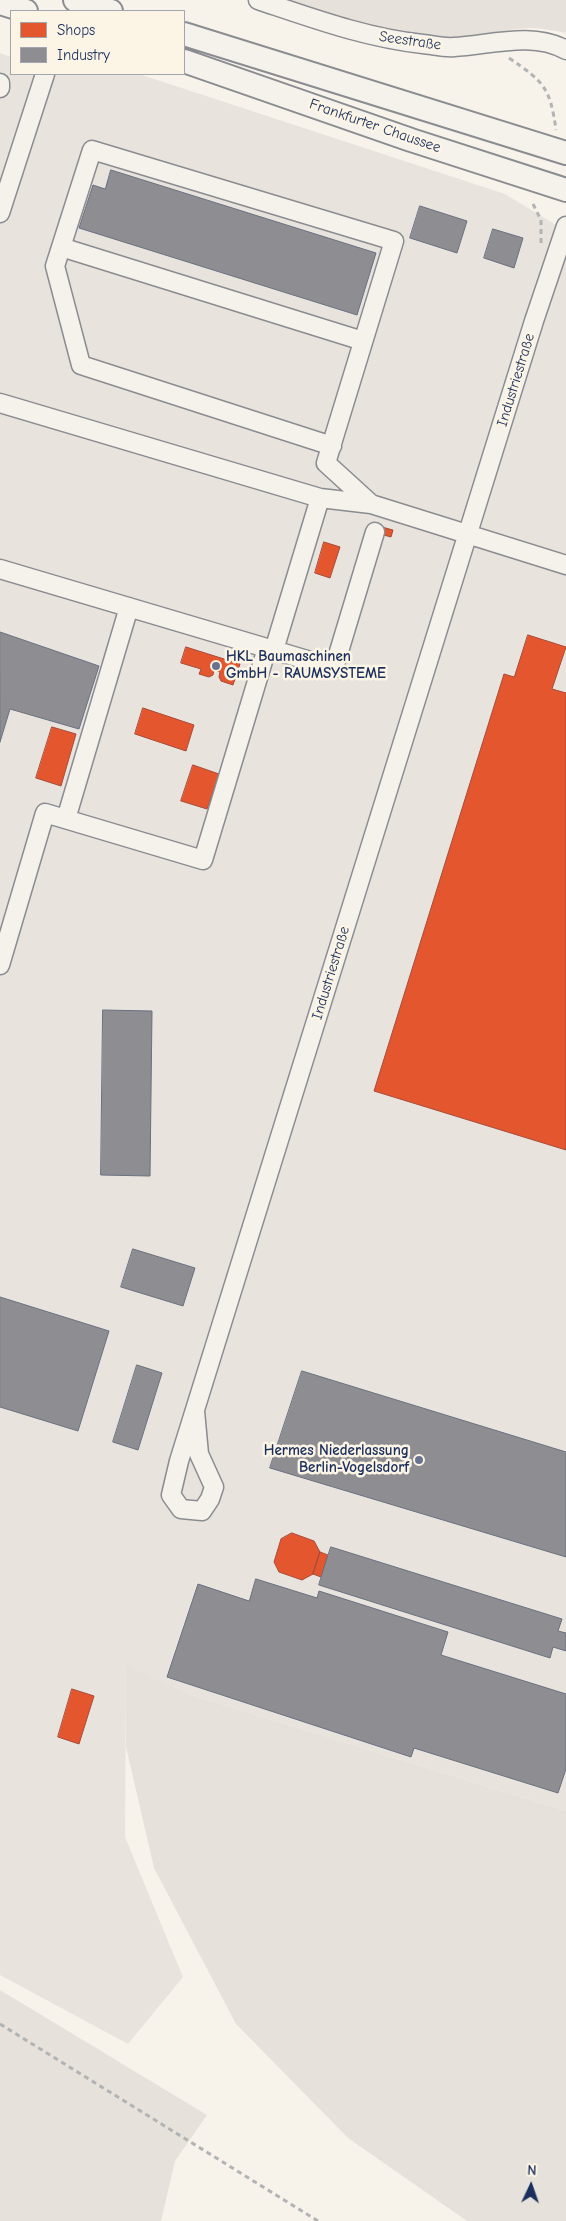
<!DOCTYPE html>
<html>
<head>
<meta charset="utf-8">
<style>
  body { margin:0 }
  #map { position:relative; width:566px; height:2221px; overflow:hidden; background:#f7f3ea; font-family:"Comic Neue",sans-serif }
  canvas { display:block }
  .legend { position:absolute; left:10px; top:10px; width:175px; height:65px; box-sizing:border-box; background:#fcf5e5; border:1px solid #a2a6af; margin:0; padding:6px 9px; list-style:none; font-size:15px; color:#1b2f5e }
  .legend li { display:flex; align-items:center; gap:10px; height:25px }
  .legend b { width:25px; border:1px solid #a2a6af }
  .north { position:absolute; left:506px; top:2161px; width:50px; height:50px; -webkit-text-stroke:4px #fcf5e5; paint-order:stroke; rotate:3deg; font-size:14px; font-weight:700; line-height:20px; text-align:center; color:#1b2f5e }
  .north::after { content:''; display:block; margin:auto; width:18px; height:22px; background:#1b2f5e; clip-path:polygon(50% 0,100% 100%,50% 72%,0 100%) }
</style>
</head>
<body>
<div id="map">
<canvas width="566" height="2221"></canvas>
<ul class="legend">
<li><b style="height:14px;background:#e4572e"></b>Shops</li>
<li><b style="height:14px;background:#8d8d92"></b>Industry</li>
</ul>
<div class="north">N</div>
</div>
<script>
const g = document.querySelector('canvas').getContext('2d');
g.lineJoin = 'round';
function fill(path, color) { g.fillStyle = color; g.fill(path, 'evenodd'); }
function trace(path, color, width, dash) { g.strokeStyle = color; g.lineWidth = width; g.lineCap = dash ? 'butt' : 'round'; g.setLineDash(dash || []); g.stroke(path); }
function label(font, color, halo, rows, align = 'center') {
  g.font = font + ' "Comic Neue",sans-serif'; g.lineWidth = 5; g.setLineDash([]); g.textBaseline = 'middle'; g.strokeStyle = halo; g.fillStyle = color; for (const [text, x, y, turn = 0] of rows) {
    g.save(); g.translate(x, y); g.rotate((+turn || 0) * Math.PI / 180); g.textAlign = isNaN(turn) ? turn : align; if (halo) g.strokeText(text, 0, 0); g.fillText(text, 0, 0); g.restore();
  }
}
const built = new Path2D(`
  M0,53L11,57V74H139L505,194L566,231V1811L192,1695L126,1667L125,1837L183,1977L128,2044L0,1975Z`);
const green = new Path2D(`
  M281,0H566V33C553,30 541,28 528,28C500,30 473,39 445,38C388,35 334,17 281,0Z
  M126,1666L192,1695L566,1811V2221H467L348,2138L236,2024L154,1868L126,1747Z
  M0,1990L207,2115L175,2161L161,2221H0Z`);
const shops = new Path2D(`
  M378,526L393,530L391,537L376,533Z
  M324,542L340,547L330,578L315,573Z
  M528,635L566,647L552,689L566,693V1150L374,1091L504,674L514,677Z
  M186,647L240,664L233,685L221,681L219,677L220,672L214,670L213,675L209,677L199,674L201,669L181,663Z
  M143,708L194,725L186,751L135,734Z
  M52,727L76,734L61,786L36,778Z
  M193,765L219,774L207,809L181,801Z
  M292,1533L314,1541L320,1552L313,1574L302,1580L279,1572L274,1562L281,1539Z
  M320,1552L328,1555L321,1577L313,1574Z
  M72,1689L94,1696L79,1744L58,1737Z`);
const industry = new Path2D(`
  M111,170L376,253L357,315L79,228L93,185L105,189Z
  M420,206L467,221L457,253L410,238Z
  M493,229L523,238L514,268L484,258Z
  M0,632L99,666L79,729L10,709L0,742Z
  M103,1010L152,1011L150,1176L101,1175Z
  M133,1249L195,1268L183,1306L121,1287Z
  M0,1297L109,1331L78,1431L0,1407Z
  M137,1365L162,1373L138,1450L113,1442Z
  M302,1371L566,1452V1557L270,1468Z
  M331,1547L562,1619L558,1631L566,1633V1651L553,1647L550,1658L319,1585Z
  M256,1579L317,1598L319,1591L448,1632L441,1655L566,1694V1769L558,1793L414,1748L411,1757L167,1677L198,1584L249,1601Z`);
const path = new Path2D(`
  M509,58C544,82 550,87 556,130
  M533,204L541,220V243
  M0,2024L318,2221`);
const minor = new Path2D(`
  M258,0C312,18 366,38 423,44C433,45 444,48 454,47C490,45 533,31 566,50
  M0,83V88
  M0,213L45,74
  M61,247L363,341
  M0,403L320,498L371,504L566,565
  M332,446L81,365L55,266L92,150L394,241L326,463L371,504
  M0,569L334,668L375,532
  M274,650L320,498
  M66,819L129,607
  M0,965L45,813L203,860L267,648
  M195,1411L199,1454L214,1487L210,1499L202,1511L181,1509L171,1495L179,1461L534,321L566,226`);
const major = new Path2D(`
  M75,0L111,11
  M0,3L26,11
  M184,34L566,153
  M184,61L411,140L566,190`);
const markers = [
  [216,666,5,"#68748f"],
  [419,1460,5,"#68748f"]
];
const streetNames = [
  ["Seestraße",410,41,8],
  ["Frankfurter Chaussee",375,126,19],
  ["Industriestraße",516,380,-73],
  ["Industriestraße",331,973,-73]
];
const poiNames = [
  ["HKL Baumaschinen",226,657],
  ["GmbH - RAUMSYSTEME",226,674],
  ["Hermes Niederlassung",409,1451,"right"],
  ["Berlin-Vogelsdorf",409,1468,"right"]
];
fill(built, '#e8e4dd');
fill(green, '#e6e2db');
fill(shops, '#e4572e');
trace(shops, '#a84b3c', 1);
fill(industry, '#8d8d92');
trace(industry, '#6b7182', 1);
trace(minor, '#8a8c91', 21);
trace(major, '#8a8c91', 26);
trace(path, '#b2b3b4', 3, [5, 4]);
trace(minor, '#f5f2ec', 18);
trace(major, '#f5f2ec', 22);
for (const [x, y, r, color] of markers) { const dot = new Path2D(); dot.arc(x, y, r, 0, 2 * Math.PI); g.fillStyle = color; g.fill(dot); trace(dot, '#fcf5e5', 2); }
label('15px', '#1b2f5e', '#fcf5e5', streetNames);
label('bold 15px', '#1b2f5e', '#fcf5e5', poiNames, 'left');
</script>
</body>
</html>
